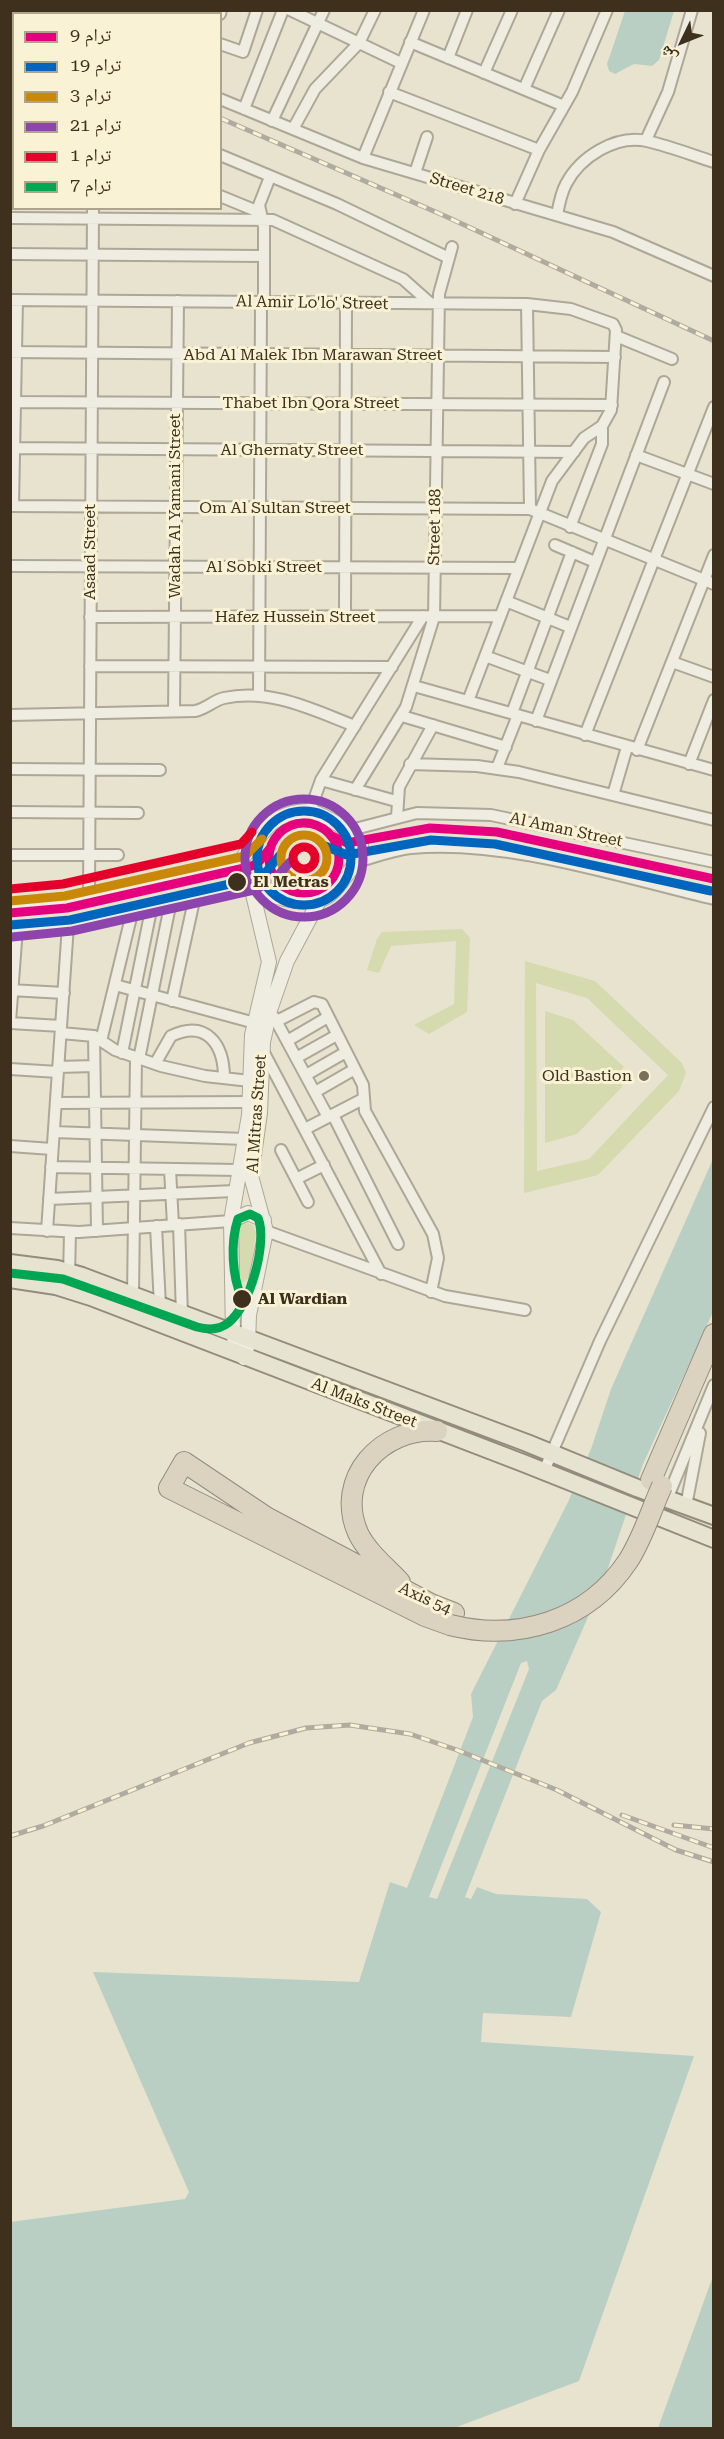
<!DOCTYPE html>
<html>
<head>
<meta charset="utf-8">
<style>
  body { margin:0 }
  #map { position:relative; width:724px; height:2439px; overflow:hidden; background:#e8e3ce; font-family:"Roboto Serif","Noto Naskh Arabic",serif }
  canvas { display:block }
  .frame { position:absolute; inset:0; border:12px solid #3e301d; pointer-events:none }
  .legend { position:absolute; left:12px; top:12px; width:210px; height:198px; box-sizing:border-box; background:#f9f2d4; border:2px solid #aea48b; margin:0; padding:8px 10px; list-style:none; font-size:18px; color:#3e301d }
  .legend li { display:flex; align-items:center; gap:12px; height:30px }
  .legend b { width:30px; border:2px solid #aea48b }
  .north { position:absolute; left:652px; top:12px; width:60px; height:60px; -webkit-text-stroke:4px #f9f2d4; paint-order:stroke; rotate:227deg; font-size:16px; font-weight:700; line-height:24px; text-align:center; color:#3e301d }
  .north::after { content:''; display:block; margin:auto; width:21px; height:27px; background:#3e301d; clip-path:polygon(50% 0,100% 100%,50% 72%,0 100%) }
</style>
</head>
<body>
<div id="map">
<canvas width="724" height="2439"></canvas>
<div class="frame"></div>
<ul class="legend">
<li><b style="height:8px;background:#e5007d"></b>ترام 9</li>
<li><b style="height:8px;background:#0065bd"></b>ترام 19</li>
<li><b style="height:8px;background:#c98807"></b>ترام 3</li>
<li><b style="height:8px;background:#8e44ad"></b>ترام 21</li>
<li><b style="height:8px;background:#e4002b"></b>ترام 1</li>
<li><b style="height:8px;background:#00a651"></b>ترام 7</li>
</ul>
<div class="north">ش</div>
</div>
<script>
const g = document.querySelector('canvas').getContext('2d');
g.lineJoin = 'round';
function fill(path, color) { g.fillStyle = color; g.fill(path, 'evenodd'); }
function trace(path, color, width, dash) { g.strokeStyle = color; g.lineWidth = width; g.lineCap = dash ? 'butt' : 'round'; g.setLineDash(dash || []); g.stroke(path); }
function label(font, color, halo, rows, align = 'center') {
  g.font = font + ' "Roboto Serif",serif'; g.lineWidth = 6; g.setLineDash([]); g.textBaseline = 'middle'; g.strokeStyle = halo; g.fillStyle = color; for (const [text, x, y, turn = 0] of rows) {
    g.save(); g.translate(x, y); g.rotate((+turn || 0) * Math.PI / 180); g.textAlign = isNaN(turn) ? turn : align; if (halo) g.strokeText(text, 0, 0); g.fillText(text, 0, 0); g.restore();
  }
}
const green = new Path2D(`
  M462,929L470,938L467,1012L429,1034L414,1025L454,1004L456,941L391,946L379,973L367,970L377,939L382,932Z
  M525,961L595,981L682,1063L686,1073L679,1091L598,1175L524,1193ZM536,983L587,998L668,1075L589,1159L537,1171Z
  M545,1011L573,1020L624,1067L621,1070L622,1087L577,1134L545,1143Z
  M248,1223L253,1225L256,1233L249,1278L242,1283L236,1277L239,1230L241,1225Z`);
const water = new Path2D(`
  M625,11H674L659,60L652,66L634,64L615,74L609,71L607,64Z
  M713,1159V1312L643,1464L603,1583L556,1690L542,1701L465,1897L471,1899L477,1887L496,1894L587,1899L601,1912L571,2017L483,2013L481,2042L694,2056L579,2381L454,2428H11L10,2222L185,2199L189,2192L93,1972L359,1982L390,1882L407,1888L473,1717L471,1694L568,1502L591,1449L611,1389ZM527,1661L529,1669L437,1899L429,1897L521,1663Z
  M713,2276V2428H658Z`);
const minor = new Path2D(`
  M33,10L42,14
  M290,10L401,63
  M157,14L158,10
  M220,14L221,10
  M410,42L564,106
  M220,44L243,52L257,10
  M448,58L467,10
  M10,68L14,69
  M484,73L512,10
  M524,89L559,10
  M389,92L539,150
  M220,99L363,158L613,232L714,276
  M244,109L283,10
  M10,112L14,114
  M272,121L324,10
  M293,129L315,89L359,43L375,10
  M646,140L668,92L692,10
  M10,151L14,152
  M220,155L337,204L449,258
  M363,158L424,10
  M415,173L427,137
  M220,196L259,212
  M515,204L539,150L572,92L607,10
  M557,215C559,204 561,193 566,184C580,157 616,134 647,141C669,146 692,155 714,162
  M10,218L273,220L403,279L430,303
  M10,254L263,256
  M10,300L527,304L571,309L613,324L616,330L611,410L602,426V444L570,527
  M264,302V227L259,205L270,177
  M527,304L530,509
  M616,336L672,359
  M10,352L615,357
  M10,402L612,405
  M10,448L574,452
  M636,455L714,484
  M10,506L530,509L714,584
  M13,506L17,300
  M555,545L595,562
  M10,566L518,568
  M506,601L570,627
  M345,616L346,303
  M90,617L500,616
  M485,656L550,680
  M672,662L714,677
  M90,666L392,667
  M414,686L714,770
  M259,696L261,302
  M468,701L552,481L584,438L602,426
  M174,711L178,301
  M512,713L572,552
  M10,715L195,711C206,709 214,700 224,698C271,688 313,710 355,726
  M402,716L506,747
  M536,721L664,382
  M585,735L714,407
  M637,750L714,555
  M410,764L477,766L519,772L714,820
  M689,764L714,700
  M497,768L518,715
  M10,769L160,770
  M321,780L396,801
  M355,790L406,707L434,617L439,294L452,247
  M613,795L627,747
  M310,811L321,780L423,616
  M10,812L138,813
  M397,817L399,787L433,725
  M347,831L417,813L491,815L714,862
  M10,855H118
  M357,862C375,857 392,850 411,848C506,839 620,877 714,899
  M89,896L93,208
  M115,985L255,1023
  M10,990L64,993
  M172,1001L195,896
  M274,1017L328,1117
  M277,1021L314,1002L322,1004L363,1085L365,1111L433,1234L438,1258L431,1292
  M10,1022L17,928
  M10,1023L61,1026
  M61,1033L94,1036L115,1050L161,1066L205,1076L250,1081
  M94,1036L97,1231
  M101,1041L133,909
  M287,1041L328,1017
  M262,1049L381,1274
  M122,1053L152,905
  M296,1058L337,1035
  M139,1059L171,901
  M155,1064L171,1036C207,1019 224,1045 224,1078
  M58,1067L94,1066
  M10,1069L58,1072
  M306,1075L346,1052
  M315,1092L355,1069
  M56,1103L250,1102
  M333,1115L398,1244
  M305,1129L363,1099
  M54,1132L245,1139
  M10,1146L52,1149
  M281,1150L308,1202
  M51,1167L238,1170
  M170,1169L173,1225
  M296,1179L324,1165
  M49,1199L235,1191
  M179,1224L182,1315
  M156,1226L160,1306
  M10,1228L79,1232L231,1221
  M47,1231L68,925
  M266,1231L445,1296L525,1310
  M69,1277L70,1232
  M133,1296L136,1058
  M544,1471L600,1341L714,1107
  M667,1499L714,1385
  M686,1506L700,1433`);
const tertiary = new Path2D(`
  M310,811C324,815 355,832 361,844C363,857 356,863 349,872C340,883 334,895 320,900C301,907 237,892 240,867C241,856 251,848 257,840C270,820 286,811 310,811Z
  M251,886L269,962L252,1035L249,1115L231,1221L233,1334L237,1348L244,1358L248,1344L249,1315L266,1231L251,1176L260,1113L263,1042L270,1010L287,961L319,901
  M10,906L66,901L241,861
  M10,928L68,925L247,884
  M231,1221L248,1213L264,1220`);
const primary = new Path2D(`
  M10,1263L57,1269L82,1276L527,1443L637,1488L714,1516
  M10,1279L56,1286L91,1297L523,1463L714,1539`);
const motorway = new Path2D(`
  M651,1480L714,1334
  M400,1582C386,1567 367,1552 358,1533C334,1478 382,1427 437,1431
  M450,1625L425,1616L169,1488L184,1462L266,1517L431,1604L454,1613`);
const rail = new Path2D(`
  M10,39L14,40
  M220,118L445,216L714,341
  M622,1815L714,1848
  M674,1825L714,1829
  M10,1836L43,1826L249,1743L306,1728L350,1725L410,1734L457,1750L557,1790L676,1850L714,1862`);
const motorwayBridge = new Path2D(`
  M450,1625C518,1642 588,1621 628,1561C643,1538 651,1510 662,1486`);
const tram1 = new Path2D(`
  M269 858a35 35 0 1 1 70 0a35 35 0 1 1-70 0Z
  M330,835L347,843L430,828L497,832L714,879
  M10,913L67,908L249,867L258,863L271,847`);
const tram2 = new Path2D(`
  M257 858a47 47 0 1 1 94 0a47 47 0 1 1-94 0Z
  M325,846L347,855L431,840L495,844L711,891
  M11,925L70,920L252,879L266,872L280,855`);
const tram3 = new Path2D(`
  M281 858a23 23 0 1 1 46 0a23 23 0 1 1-46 0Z
  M10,901L65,896L245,856L262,839`);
const tram4 = new Path2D(`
  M245 858a59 59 0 1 1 118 0a59 59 0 1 1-118 0Z
  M12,937L72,931L254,890L273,881L290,862`);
const tram5 = new Path2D(`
  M293 858a11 11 0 1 1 22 0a11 11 0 1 1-22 0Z
  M10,889L63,884L241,844L252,832`);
const tram6 = new Path2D(`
  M10,1273L63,1279L197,1327C208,1330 219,1330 228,1323C250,1307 268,1242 258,1218L250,1214L238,1219C230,1243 232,1276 242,1299`);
const markers = [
  [237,882,10,"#3e301d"],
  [644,1076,6,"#7a6f5b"],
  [242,1299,10,"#3e301d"]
];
const streetNames = [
  ["Street 218",467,189,17],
  ["Al Amir Lo'lo' Street",312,303,1],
  ["Abd Al Malek Ibn Marawan Street",313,355],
  ["Thabet Ibn Qora Street",311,403],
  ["Al Ghernaty Street",292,450],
  ["Wadah Al Yamani Street",175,506,-90],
  ["Om Al Sultan Street",275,508],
  ["Street 188",435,527,-89],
  ["Asaad Street",90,552,-90],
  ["Al Sobki Street",264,567],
  ["Hafez Hussein Street",295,617],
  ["Al Aman Street",566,830,12],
  ["Al Mitras Street",257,1114,-86],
  ["Al Maks Street",364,1403,21],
  ["Axis 54",425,1599,25]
];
const stopNames = [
  ["El Metras",253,882],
  ["Al Wardian",258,1299]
];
const poiNames = [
  ["Old Bastion",632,1076]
];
fill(green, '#d5daaf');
fill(water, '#bacfc4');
trace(minor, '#ada797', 14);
trace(tertiary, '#ada797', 16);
trace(primary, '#938c7e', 20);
trace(motorway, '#938c7e', 22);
trace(minor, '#efece1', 10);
trace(tertiary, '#efece1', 14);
trace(primary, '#e7e3d1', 16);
trace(motorway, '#dbd3bf', 20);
trace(rail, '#afaba0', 5);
trace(rail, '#f9f2d4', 3, [9]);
trace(motorwayBridge, '#938c7e', 22, []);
trace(motorwayBridge, '#dbd3bf', 20);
trace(tram1, '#e5007d', 9);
trace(tram2, '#0065bd', 9);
trace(tram3, '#c98807', 9);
trace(tram4, '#8e44ad', 9);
trace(tram5, '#e4002b', 9);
trace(tram6, '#00a651', 9);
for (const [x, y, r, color] of markers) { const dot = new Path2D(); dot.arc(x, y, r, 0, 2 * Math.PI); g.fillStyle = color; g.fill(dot); trace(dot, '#f9f2d4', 2); }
label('16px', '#3e301d', '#f9f2d4', streetNames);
label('bold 16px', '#3e301d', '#f9f2d4', stopNames, 'left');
label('16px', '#3e301d', '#f9f2d4', poiNames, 'right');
</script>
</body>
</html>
